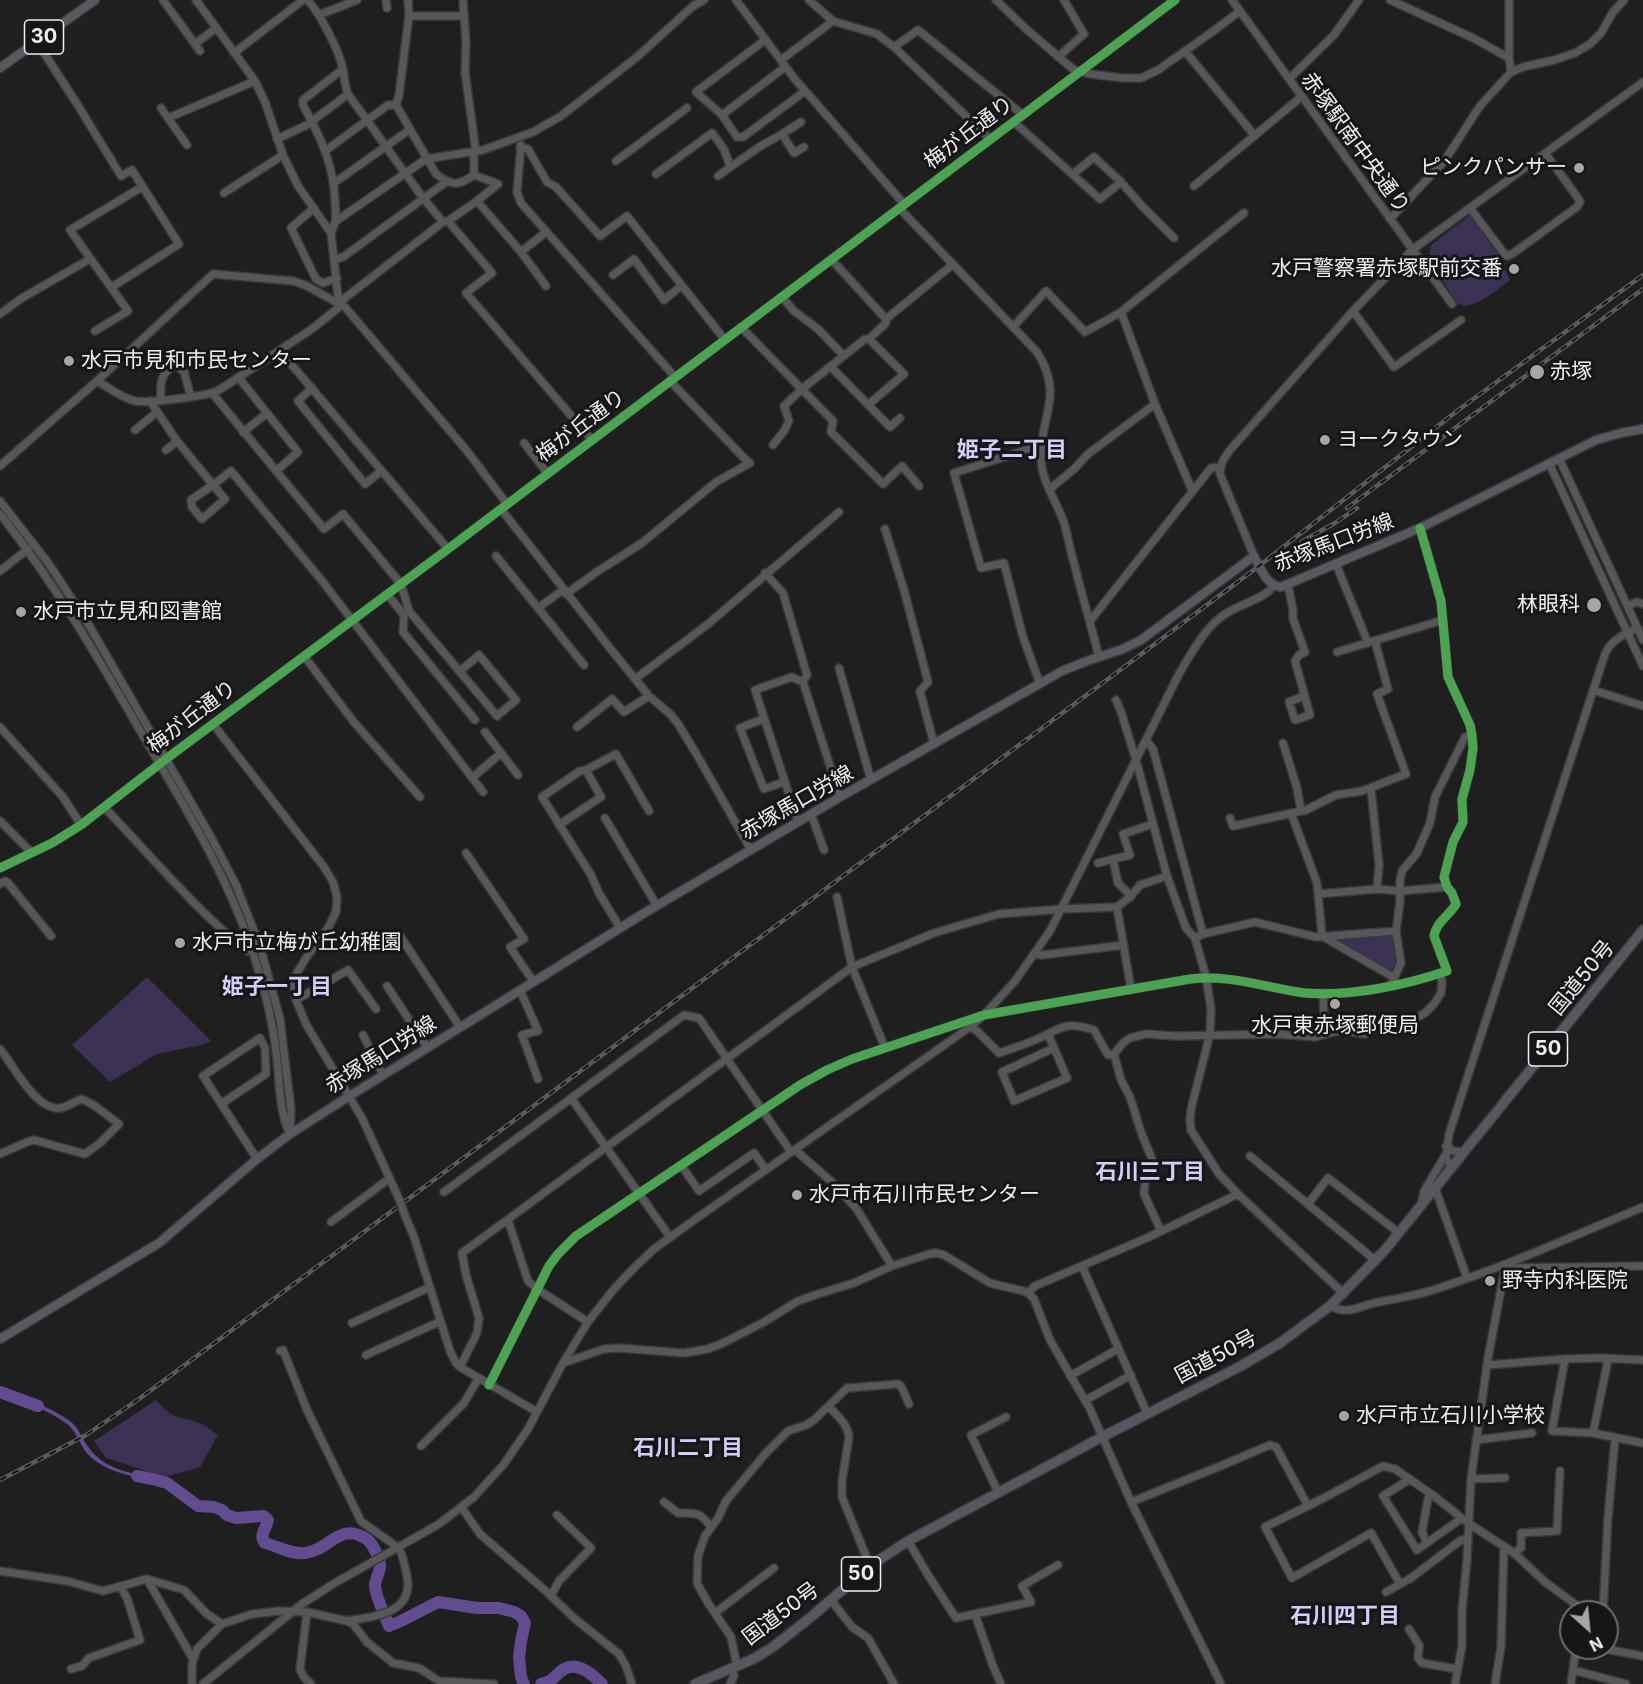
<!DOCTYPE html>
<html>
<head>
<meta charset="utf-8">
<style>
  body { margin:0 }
  #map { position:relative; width:1643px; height:1684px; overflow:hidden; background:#1f1f20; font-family:Inter,sans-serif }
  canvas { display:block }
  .north { position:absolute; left:1559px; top:1600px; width:60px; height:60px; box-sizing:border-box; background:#161518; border:2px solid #6c6c6e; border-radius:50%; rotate:153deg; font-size:16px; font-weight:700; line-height:24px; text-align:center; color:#eeeef0 }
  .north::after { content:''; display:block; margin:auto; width:21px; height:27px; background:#a6a6a7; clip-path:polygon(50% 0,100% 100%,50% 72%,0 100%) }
</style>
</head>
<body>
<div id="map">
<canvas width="1643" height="1684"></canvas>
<div class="north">N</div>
</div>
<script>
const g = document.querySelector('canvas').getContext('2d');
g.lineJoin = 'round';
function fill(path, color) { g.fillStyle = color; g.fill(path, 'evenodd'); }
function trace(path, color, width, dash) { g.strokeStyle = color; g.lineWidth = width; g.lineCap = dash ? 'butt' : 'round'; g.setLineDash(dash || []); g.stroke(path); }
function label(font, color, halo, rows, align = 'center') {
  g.font = font + ' Inter,"Noto Sans JP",sans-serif'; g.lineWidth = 6; g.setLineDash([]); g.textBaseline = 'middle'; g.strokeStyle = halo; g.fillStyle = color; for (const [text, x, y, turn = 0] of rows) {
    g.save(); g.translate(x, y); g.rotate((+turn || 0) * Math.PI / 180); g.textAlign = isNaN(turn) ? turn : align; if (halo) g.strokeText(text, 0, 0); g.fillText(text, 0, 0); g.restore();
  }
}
const green = new Path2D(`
  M1470,215L1505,264L1503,266L1510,280C1497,289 1473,313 1457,303L1429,259L1431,245Z
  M1394,935L1397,962L1390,973L1337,943V937Z
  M147,977L211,1041L201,1045L157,1054L110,1082L72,1045Z
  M156,1400C175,1422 179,1415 202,1424C208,1427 213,1432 218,1435L200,1467L165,1477L106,1458L94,1441Z`);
const water = new Path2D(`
  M23,1397C39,1404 56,1411 70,1421C80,1429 82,1439 89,1448C103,1468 131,1474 153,1477L152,1480C129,1476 100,1470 85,1451C79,1442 76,1431 67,1424C54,1414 37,1407 22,1401Z`);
const river = new Path2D(`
  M0,1392L38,1406
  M137,1476L152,1479L167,1483L198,1506L214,1507L222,1510L227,1515L236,1518L264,1516L268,1520C267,1528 258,1535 265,1543C277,1546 292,1555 305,1553C330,1551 339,1520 368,1540C373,1545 379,1557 380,1564C381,1571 375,1579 375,1586C376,1598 385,1615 389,1626L399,1622L438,1602L477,1608H499L514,1612L521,1616L525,1623L521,1641L519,1658L521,1677L524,1684
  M541,1684C554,1682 554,1675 564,1669C578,1661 593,1675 602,1684`);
const minor = new Path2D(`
  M163,0L200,51
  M196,0L255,81L265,102L283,155L298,186L331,233L338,296L342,304
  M307,0C318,9 339,51 342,66C345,76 344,85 348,94L423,198L443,222
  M386,0L387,8
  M408,0L409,16L399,95L396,105L436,174C452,186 458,186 474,175V158L473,153
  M463,0L466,42L465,72L476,152
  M736,0L794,78L904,204
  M809,0L833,21L877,34L894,47L990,139
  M996,0L1025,28L1074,70L1090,74L1123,78H1141L1158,70L1212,32L1240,11
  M1232,0L1452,304
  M1390,0L1473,38L1509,58
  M1509,0V58L1511,72
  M319,15L357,0
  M409,16H464
  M37,42L79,107L121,176L132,170L179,244L112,287
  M195,44L216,28
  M894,47L918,30L1023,115
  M1185,51L1255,136
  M234,53L303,0
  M1058,57L1084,34L1064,0
  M781,60L833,21
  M785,67L722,115L737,137H743L805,91
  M1289,79L1334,35L1359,0
  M161,108L187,145
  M722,115L696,92L765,40
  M168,118L255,81
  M1014,122L1100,199L1121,182L1094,157L1073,174
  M782,134L801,122
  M277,139L307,125L348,94
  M521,145L517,192L521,203L675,377
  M520,147L528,149L547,182L556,187L600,236L627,216L725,340
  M325,151L388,105H396
  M616,161L687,108
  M656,174L712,133L724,149L730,166
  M718,176L759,147L782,134L794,153L804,147
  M1121,182L1142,206L1174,238
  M334,183L409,130
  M1194,186L1301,97
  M224,193L283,155
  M477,201L521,252L546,232
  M314,208L291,228L316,279L323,283L337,278
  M899,208L1037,352C1067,399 1035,422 1042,468C1045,487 1058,504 1064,523C1068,536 1070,550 1074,563C1082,595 1091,625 1099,657
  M1470,208L1503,252L1507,256L1512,254L1577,207L1580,202L1578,198L1545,153
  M1390,219L1445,160L1480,106L1511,72L1523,67L1554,60L1575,53L1590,44L1601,33L1613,12L1624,0
  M336,221L426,159L483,150L533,132L561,116L637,57L693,6L704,0
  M448,221L492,273L466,293L592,440
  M331,233C337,222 336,213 335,201C334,165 320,136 303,105V100L343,69
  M521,252L546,286
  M831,259L886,319
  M334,260L343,257L446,182
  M613,275L634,259L664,300L681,286
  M782,297L794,311L818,329L844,356
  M1353,311L1394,367L1461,320
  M1121,312L1155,404L1192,490
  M0,314L22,298L90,259
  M741,327L833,421L831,432L883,484L902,466L919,486
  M1013,327L1046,291L1085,332L1121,312L1244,213
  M95,331L128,311L70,230L142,187
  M869,339L886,323V319L952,265
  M280,351L448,549
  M831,367L890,427L900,418
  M239,378L298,452L276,471
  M97,381C110,388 121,398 135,401C149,403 198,397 211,393C216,392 220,389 224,387L312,329L338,308L345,298L443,222L448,221L477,201L498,184L474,175
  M312,388L298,401L365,484L381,471
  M212,393L324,529L343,514L401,584L409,611L497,716L516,700L479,655L460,671
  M161,400C160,383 160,373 176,365L184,372L191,397
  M150,401L177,441L213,485L231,471L323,582L483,792
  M135,430L157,412
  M243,432L266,414
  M524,443L548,474
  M773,445L784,431L789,421L784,406L802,389L865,339H869L904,374L868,405
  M1032,448L954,473L981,568L1004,563L1023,637L1040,684
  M166,450L177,441
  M1559,458L1643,640
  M1549,463L1643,666
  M0,466L97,381L213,274L293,281L305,285L345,307L467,451L507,504
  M213,485L225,499L202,519L192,507L191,500Z
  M1050,489L1074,469L1088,454L1155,404
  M0,501L49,564L90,627L211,837L236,885L260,946L280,1019L291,1109L290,1134
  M501,509L613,652L649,696L670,714L679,725L701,762L751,850
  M0,514C56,585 100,661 145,739C186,809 226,873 252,950C263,983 272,1017 276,1052C280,1078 278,1107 289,1132
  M885,529L904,590L928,682L920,691L934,744
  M496,556L584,665
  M1254,556L1220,474C1220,464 1224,458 1230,450L1353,311L1412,250L1643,82
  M1336,564L1368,643
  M0,571L28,549
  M765,573L783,593L807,675L803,682
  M1288,585L1293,610V619L1305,652L1299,655L1295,661L1310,715L1295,720L1289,702L1304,696
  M387,594L404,615L403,632L475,720
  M566,594L598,571L642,543L716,482L750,463L746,460L670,381
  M1627,606L1637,602L1643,604
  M538,608L563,590
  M1090,621L1211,468L1220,467
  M1337,652L1443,620
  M304,656L353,721L420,797
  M839,668L871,780
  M635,679L708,624L839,512
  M1593,690L1643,706
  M1116,700L1121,712L1136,760L1167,876L1186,928L1195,938L1197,945L1206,977L1211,1009L1210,1034L1191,1109L1190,1120L1191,1130L1219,1174L1238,1194L1344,1294
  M763,719L740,728L764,789L784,782
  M213,724L324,867L333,882L337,897L336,912L328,928L306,958L295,976L293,981L296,1000L306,1024L362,1118L400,1201
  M0,727L63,797L81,825
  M577,727L612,699L624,712L649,696
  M485,732L518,775
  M1146,740L1153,749L1203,934
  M1283,743L1297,788L1301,811
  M472,778L501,753
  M1371,789L1379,865L1377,889
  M104,807C150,855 196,910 247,951L255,948
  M1291,813L1317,883L1322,936L1393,977
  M811,814L824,850
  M605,818L657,906
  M1230,818L1233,826L1306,810L1336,795L1362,791L1406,774L1377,694L1388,689L1375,641
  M0,821L32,853
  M798,822L755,690L792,677L803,682L840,797
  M559,825L601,797L586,770
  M466,853L524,939L510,947L533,981
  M1113,859L1118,883L1131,896
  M1098,863L1130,855L1123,834L1153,824
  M0,868L52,843L81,825L166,759L448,549L1175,0
  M0,884L5,881L8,883L51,936
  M1318,894L1377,889L1400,891L1447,887
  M837,897L852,967L885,1048
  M1117,907L1130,897L1140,885L1167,876
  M620,928L599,893L591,875L542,797L580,771L586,770L616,754L649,811
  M400,936L460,1027
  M1195,938L1203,934L1255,922L1316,937L1396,931
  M1035,954L1042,955L1124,945
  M1391,985L1401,963L1396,931L1400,902V881L1402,871L1417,853L1430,823L1435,797L1465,737L1472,735
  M387,986L427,1047
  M520,990L538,1031L522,1035L538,1079
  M1323,993L1325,1034
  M296,1000L348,970L376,1009
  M970,1027L977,1031L999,1053C1011,1049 1023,1045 1035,1040C1061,1029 1063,1020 1094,1030L1108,1055L1114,1054L1121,1080L1130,1097L1142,1135L1152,1159V1170L1145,1182L1144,1194L1161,1231
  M1048,1034L1067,1078L1014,1101L1002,1072L1054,1048
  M363,1035L383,1075
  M0,1049C13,1065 36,1111 60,1108C68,1107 75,1101 82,1099L95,1106L119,1124L100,1143L85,1154L34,1140L27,1142L0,1154
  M1114,1054L1123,1043L1130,1038L1146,1034L1176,1036L1278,1034L1315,1037L1341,1030L1365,1034L1378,1026H1402L1425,1013L1434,1004L1441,993L1442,982L1440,974
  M571,1098L670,1237
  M221,1104L266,1074L265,1048L260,1038L203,1076L257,1159
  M1446,1146L1454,1151L1464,1152
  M795,1150L831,1181L856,1208L892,1266L929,1254L936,1253L944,1255L990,1283L1023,1291L1028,1293L1034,1299L1050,1340L1090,1409L1131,1502L1221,1684
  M1250,1156L1376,1261
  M681,1165L699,1191L754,1153L766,1170
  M1452,1167L1446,1159L1449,1134L1605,654C1612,639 1623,635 1637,628
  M1435,1188L1467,1278
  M444,1192L684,1015L699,1018L791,1152
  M1308,1204L1328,1178L1399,1233
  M1421,1205L1424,1191L1446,1154
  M404,1213L414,1237L450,1351L456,1363L460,1367L537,1412
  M508,1220L528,1281L537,1289L588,1322
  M331,1222L390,1178
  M1082,1266L1147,1413
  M1505,1268L1643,1266
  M1028,1293L1035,1286L1149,1237L1238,1194
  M1330,1306C1348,1315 1357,1307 1374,1303C1394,1299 1414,1296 1433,1290C1505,1267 1573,1236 1643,1207
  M352,1323L430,1287
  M280,1351L283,1350L307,1410L361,1521C370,1529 393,1542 399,1549C403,1554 404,1564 406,1571C417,1613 378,1616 347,1621
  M366,1355L441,1321
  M1565,1359L1552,1431L1593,1433L1643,1443
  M563,1363L604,1349L619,1348L684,1353L708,1349L723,1343L764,1322L798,1301L818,1294L854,1283L892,1266
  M1488,1365L1565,1359L1600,1358L1643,1360
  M460,1367L477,1333L479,1318L466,1275L462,1253L852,967L934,933L999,914L1061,909L1117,907L1131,989
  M1070,1376L1118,1349
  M489,1385L549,1266L558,1254L576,1236L800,1085L827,1070L852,1059L984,1015L1190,979C1229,974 1267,988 1305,993C1349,997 1406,985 1447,971L1434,936C1436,922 1449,916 1456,904L1452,893L1447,887L1444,877L1453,842L1463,822L1462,799L1470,770L1473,748L1472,735L1470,725L1448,677L1441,601L1420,528
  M1086,1400L1131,1375
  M829,1407C838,1416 848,1425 849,1437L842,1481V1497L870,1566
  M1593,1433L1608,1360
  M1476,1440L1532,1433
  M421,1446L464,1403L478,1379
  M1410,1479L1383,1496L1417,1550L1462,1518
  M1471,1479L1505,1478
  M998,1492L971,1435L1006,1417
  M664,1502L678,1513C696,1513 699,1511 711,1527
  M1131,1502L1218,1467L1270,1445L1276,1447L1308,1506
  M462,1508L480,1534L548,1593L574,1618L619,1654L626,1666L632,1684
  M908,1541L928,1575L956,1618L1031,1602L1022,1586L1058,1565
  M1427,1543L1422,1532L1429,1493
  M1514,1553L1521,1548V1533L1557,1531L1560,1471
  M0,1571L67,1581L103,1591L147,1579L184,1590L207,1614L222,1624
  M147,1579L193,1659
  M1400,1584L1371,1533L1292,1578L1265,1527L1324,1498L1383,1466L1395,1469L1434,1496L1468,1523L1514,1553L1545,1582L1586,1612
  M1386,1592L1411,1578L1461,1540H1468
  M551,1596L559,1581L591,1548L557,1515
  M831,1600L852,1627L868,1638L894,1684
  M307,1612L300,1669L303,1676L311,1684
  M1603,1612L1608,1518L1615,1438
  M715,1613L774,1568
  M975,1614L993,1666L1001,1684
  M1409,1629L1419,1645L1418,1658L1422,1663L1457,1669
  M1600,1648L1643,1656
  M737,1666L731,1637L708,1603L697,1583L698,1556L705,1536L718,1518L726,1501L766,1453L788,1431L806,1425L814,1420L847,1388L898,1384L901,1386L909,1404
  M71,1669L82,1666L89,1658L140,1640L127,1598L120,1586
  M1573,1670L1626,1684
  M192,1684V1664L197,1649L222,1624L252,1614L279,1611L307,1612L347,1621L353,1624L367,1642L393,1663L419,1668L439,1681L494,1684
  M203,1684L302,1604L335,1583L439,1524L474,1497L504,1464L528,1429L563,1363L588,1322L613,1290L634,1268L654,1249L697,1218L970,1027L984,1015L1015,981L1050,931L1179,674C1190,655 1204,630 1221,617C1235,605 1264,600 1273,586
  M730,1684L734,1676L732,1668
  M1455,1684L1462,1646V1610L1467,1559L1471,1479L1488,1358L1505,1268L1503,1265
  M1495,1684L1501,1647L1504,1546
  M1571,1684L1576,1648`);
const major = new Path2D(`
  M0,68L95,0
  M0,1339L159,1243L257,1159L290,1134L348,1097L646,912L840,797L1062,671L1087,661L1123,649L1141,640L1254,556C1260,568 1267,586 1281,587L1420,528L1596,440L1621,433L1643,429`);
const highway = new Path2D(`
  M695,1684L753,1659L773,1647L811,1617L870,1566L908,1541L1102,1437L1241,1366L1280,1343L1330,1306L1385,1250L1643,930`);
const rail = new Path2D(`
  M1347,508L1643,289
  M1301,542L1335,523L1357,508
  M0,1480L86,1435L139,1399L1100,685L1259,566L1457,411L1643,275`);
const minorBridge = new Path2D(`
  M400,1201L404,1213`);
const cycleway = new Path2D(`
  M0,868L52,843L81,825L166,759L448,549L1175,0
  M489,1385L549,1266L558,1254L576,1236L800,1085L827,1070L852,1059L984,1015L1190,979C1229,974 1267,988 1305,993C1349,997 1406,985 1447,971L1434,936C1436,922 1449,916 1456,904L1452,893L1447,887L1444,877L1453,842L1463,822L1462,799L1470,770L1473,748L1472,735L1470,725L1448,677L1441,601L1420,528`);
const markers = [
  [1579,168,6,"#a6a6a7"],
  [1514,269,6,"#a6a6a7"],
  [69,361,6,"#a6a6a7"],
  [1537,372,8,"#a6a6a7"],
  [1325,440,6,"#a6a6a7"],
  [1594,605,8,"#a6a6a7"],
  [21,612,6,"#a6a6a7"],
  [180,943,6,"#a6a6a7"],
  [1335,1004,6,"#a6a6a7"],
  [797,1195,6,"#a6a6a7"],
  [1490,1281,6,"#a6a6a7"],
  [1344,1416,6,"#a6a6a7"]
];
const shields = [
  [44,37,39],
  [1548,1049,39],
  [861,1574,39]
];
const shieldNames = [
  ["30",44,37],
  ["50",1548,1049],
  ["50",861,1574]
];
const streetNames = [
  ["梅が丘通り",969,133,-37],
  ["赤塚駅南中央通り",1355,143,54],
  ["梅が丘通り",581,426,-37],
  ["赤塚馬口労線",1334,543,-21],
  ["梅が丘通り",192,717,-37],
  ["赤塚馬口労線",797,803,-30],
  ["国道50号",1582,978,-51],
  ["赤塚馬口労線",381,1055,-32],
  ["国道50号",1216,1357,-28],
  ["国道50号",781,1614,-37]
];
const poiNames = [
  ["ピンクパンサー",1567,168,"right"],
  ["水戸警察署赤塚駅前交番",1502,269,"right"],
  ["水戸市見和市民センター",81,361],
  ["赤塚",1550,372],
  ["ヨークタウン",1337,440],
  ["林眼科",1580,605,"right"],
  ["水戸市立見和図書館",33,612],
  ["水戸市立梅が丘幼稚園",192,943],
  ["水戸東赤塚郵便局",1335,1026,"center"],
  ["水戸市石川市民センター",809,1195],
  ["野寺内科医院",1502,1281],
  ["水戸市立石川小学校",1356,1416]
];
const neighbourhoodNames = [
  ["姫子二丁目",1012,450],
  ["姫子一丁目",277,987],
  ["石川三丁目",1150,1172],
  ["石川二丁目",688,1448],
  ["石川四丁目",1345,1616]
];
fill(green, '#3b3154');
fill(water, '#614c90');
trace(river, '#614c90', 12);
trace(minor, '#3a3a3c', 10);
trace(major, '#3a3a3c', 11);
trace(highway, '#3a3a3c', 12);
trace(minor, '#575658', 7);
trace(major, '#5a5960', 8);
trace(highway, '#58565e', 9);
trace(rail, '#5b5b5c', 4.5);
trace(rail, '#161518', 2, [7]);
trace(minorBridge, '#3a3a3c', 10, []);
trace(minorBridge, '#575658', 7);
trace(cycleway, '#4ca352', 9);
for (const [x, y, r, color] of markers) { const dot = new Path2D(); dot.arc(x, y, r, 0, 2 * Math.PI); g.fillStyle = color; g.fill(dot); trace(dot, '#161518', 2); }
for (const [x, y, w] of shields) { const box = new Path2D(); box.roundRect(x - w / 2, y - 17, w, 34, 4.5); g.fillStyle = '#161518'; g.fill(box); trace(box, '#eeeef0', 1.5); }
label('bold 20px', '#eeeef0', null, shieldNames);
label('21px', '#eeeef0', '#161518', streetNames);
label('21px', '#eeeef0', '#161518', poiNames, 'left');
label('bold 22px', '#d5ccf7', '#161518', neighbourhoodNames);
</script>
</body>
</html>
